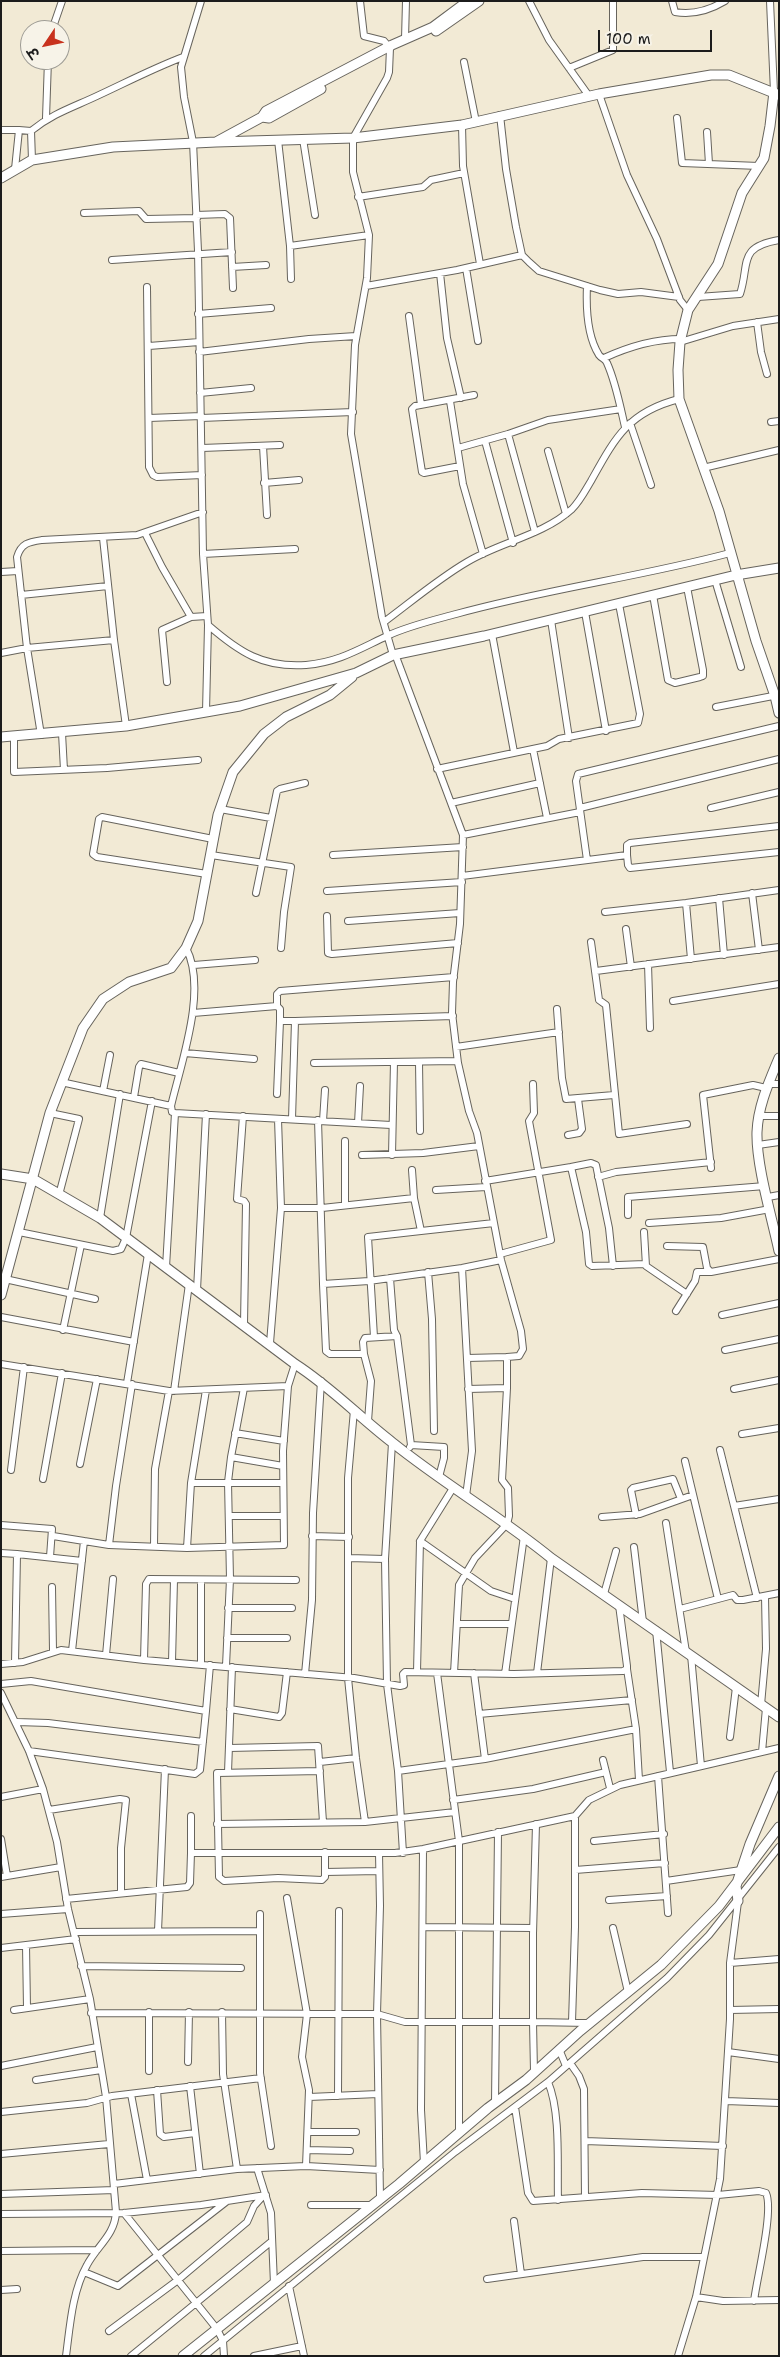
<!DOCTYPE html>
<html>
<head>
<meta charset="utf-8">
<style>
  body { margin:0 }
  #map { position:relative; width:780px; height:2357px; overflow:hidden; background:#f2ead5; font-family:"Shantell Sans","Playpen Sans Deva",sans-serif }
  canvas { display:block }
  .frame { position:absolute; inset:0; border:2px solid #1c1c1c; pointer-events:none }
  .north { position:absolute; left:20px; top:20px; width:50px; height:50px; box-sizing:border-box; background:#f7f3e8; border:1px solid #9f9d96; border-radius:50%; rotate:236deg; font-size:14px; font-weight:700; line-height:20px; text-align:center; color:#1c1c1c }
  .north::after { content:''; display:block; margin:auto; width:18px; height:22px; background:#c8321e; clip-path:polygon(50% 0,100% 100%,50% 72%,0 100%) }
  .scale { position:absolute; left:598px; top:30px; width:114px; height:22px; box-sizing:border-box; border:2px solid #1c1c1c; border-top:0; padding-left:6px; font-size:15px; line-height:18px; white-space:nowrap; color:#1c1c1c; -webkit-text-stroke:4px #f7f3e8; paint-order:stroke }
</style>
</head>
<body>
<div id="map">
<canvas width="780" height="2357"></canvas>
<div class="frame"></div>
<div class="north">उ</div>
<div class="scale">100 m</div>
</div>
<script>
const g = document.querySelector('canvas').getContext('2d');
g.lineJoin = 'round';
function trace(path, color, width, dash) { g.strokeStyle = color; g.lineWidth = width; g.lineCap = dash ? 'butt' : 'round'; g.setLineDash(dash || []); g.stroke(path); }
const minor = new Path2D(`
  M201,1L181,67L184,97L193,142L198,251L203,554L208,625C239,652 263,668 306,665C339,662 359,649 387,636C408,626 434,620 456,614C546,589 640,577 730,553
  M360,1L364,36L384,41L390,48L389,72L387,78L353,138V172L369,235L367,278L355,345L351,434L382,617L393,655
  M529,1L549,40L589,96
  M672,1L675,12C692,15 710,10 725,1
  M770,1L774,92
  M52,30L62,1
  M405,39L406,1
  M464,62L476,122
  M569,68L613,50V1
  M599,94L627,175L657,239L680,300L688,310
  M500,115L506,169L516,227L522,255L529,262L539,271L600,290L618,294L641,292L679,297
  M46,118L48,60
  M677,118L682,163L759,166
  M462,125L463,166L480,264
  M1,130H19L15,169
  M19,130L31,131C53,113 74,107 99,95C127,82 154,68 183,57
  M31,131L32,160
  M707,132L709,164
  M303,139L315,215
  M278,140L290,246
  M358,197L423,187L431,180L464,173
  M84,213L139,211L146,219L197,218
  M196,215L225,214L230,218L233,288
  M112,260L232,252
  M232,267L266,265
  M466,268L478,341
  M440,273L447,338L461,398
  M291,279L290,246L369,235
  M366,286L457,270L522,255
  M587,286C586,308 587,336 599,355C602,359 605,358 607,363C616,383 620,406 625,427
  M147,287L149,467L153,475L157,477L202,475
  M698,297L740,294C750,264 737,247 779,240
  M198,314L271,308
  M409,316L421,405
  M757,322L761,352L767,374
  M680,342L733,326L779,319
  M149,346L199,342
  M199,352L309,339L356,336
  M604,358C628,347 655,339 681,339
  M200,393L251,388
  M450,401L463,484L483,554
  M149,418L201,416
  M201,418L353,412
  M771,422L779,421
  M630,423L651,485
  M508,434L535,532
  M485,441L513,543
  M263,446L267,515
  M202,448L280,445
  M458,448L508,434L548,420L621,409
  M548,451L566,514
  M460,466L424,473L422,472L412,409L415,406L474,395
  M703,468L779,450
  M264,483L299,480
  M145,533L162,567L191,617L207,616
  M203,554L295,549
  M1,572L18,571
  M715,580L741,667
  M21,595L108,586
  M653,595L668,680L675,683L700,677L703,676V670L687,587
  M585,612L606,731
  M551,620L569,738
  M384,622C411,602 438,579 467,562C500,542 542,536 572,509C580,501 585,491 591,481C615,438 628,412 679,399
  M492,634L514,752
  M114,640L126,726
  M1,653L27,648L114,640L103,538
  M395,654L463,835L460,924L453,982L452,1013L458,1063L469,1111L477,1133L501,1260L521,1331L523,1349L519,1356L507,1357
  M167,682L162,630L191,617
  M716,707L778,695
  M206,712L208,625
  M62,733L64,770
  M41,735L27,648L17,557C21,543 29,542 42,540L137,535L203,512
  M14,737V772L107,768L198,760
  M533,749L547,818
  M437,769L547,746L559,739L638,723L640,714L619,604
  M451,803L540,783
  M580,808L779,759
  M711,808L779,792
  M220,809L271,818
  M463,835L580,812
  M211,855L291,867L284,912L281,948
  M333,855L463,847
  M627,855V845L630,843L779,826
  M587,860L576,781L578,774L779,726
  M207,874L97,857L93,854L99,819L102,817L213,839
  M462,876L627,855L628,865L630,868L779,852
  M327,891L462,882
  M256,893L277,791L280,789L305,783
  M752,893L759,950
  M719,898L724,955
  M686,903L691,959
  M605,912L686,903L779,890
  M327,916L328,953L332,954L458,943
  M348,921L460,913
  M626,929L631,967
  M591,942L599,1000L606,1005L619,1134L687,1124
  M648,964L650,1028
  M194,965L255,960
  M596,971L779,947
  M673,1001L779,984
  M277,1006L280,1009V1021
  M557,1009L562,1078L566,1099L614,1095
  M193,1013L277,1006V994L280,991L454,977
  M456,1047L559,1032
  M185,1053L254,1059
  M419,1062L420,1131
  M314,1063L457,1061
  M61,1082L171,1106L172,1112L175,1113L391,1125
  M768,1084H779
  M103,1091L110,1055
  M277,1094L280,1021H295
  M134,1097L139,1067L141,1064L179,1073
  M171,1106C181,1063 208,989 186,948
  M50,1113L79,1119L59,1195
  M243,1116L237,1199L244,1201L246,1204L244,1324
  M759,1116H779
  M292,1119L295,1021L453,1016
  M318,1120L323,1284L369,1281L462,1268L501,1260
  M323,1121L325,1090
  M358,1123L360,1086
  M568,1135L579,1133L582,1129L578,1099
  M345,1141V1205
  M758,1145L779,1142
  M362,1155L423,1153L479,1146
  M392,1155L394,1062
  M571,1167L591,1163L596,1165L609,1228L613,1266
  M711,1168L703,1095L753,1085L766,1088
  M412,1170L414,1198
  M598,1177L616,1172L711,1162
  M485,1181L571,1167L586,1232L589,1264L592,1266L645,1264
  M436,1190L486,1187
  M768,1197L779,1195
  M281,1208H322L414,1198L421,1231L494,1223
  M628,1215V1197L765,1186
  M100,1218L120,1094
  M649,1223L721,1218L770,1209
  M19,1232L113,1251L121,1249L126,1238L152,1101
  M644,1232L646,1266L687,1294
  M667,1246L703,1247L707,1268L711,1272L779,1259
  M500,1254L551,1240L529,1121L534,1113L533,1084
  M166,1267L175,1113
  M462,1268L472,1451L466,1496
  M428,1272L432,1319L434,1431
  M390,1278L394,1330L397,1336
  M5,1279L95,1299
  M323,1284L326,1351L330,1354H364L371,1381L368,1421
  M197,1290L206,1114
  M676,1311L695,1281L697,1272H709
  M722,1315L779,1303
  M1,1317L134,1342
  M63,1330L81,1245
  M374,1337L368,1237L421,1231
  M270,1343L281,1208L278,1119
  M725,1350L779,1339
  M364,1354L363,1342L365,1338L397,1336L411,1445
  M467,1358L507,1357V1388
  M1,1364L169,1391L288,1386L295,1364
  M127,1383L148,1254
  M734,1389L779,1380
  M174,1391L189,1284
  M354,1410L348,1478V1678L356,1758L365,1822
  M235,1433L284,1441
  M742,1434L779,1428
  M392,1443L385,1559L387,1684L398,1771L403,1853
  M410,1447L411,1445L444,1447V1458L439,1477
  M720,1450L757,1598
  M231,1457L283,1466
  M80,1464L97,1379
  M11,1470L24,1367
  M43,1479L62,1373
  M191,1483H283
  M734,1506L779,1499
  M636,1515L631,1490L633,1488L673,1479L681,1499
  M229,1516H283
  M602,1517L640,1514L693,1495
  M666,1523L686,1652
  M1,1525L52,1529L50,1557
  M53,1536L84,1541
  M312,1536L349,1537
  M420,1541L491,1591L515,1599
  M109,1545L116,1486L132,1384
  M154,1546L155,1469L169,1391
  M634,1547L643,1622
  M187,1548L191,1483L206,1390
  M1,1553L17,1554
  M349,1558L385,1559
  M201,1580V1665
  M52,1587L53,1651
  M604,1594L616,1551
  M718,1599L733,1595L737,1600H743L779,1593
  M228,1608H292
  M680,1609L718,1599L685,1461
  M457,1624H511
  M656,1630L670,1772
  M227,1638H287
  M72,1651L84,1541L109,1545L187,1548L284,1545L283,1451L288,1386
  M106,1655L113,1579
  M691,1655L701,1766
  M144,1660L146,1584L149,1579L296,1580
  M172,1662L174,1580
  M15,1663L17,1554L82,1561
  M1,1664L23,1662L61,1650L144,1660L354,1678L400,1686L404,1685L403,1674L405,1672L514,1674L623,1671L627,1669V1666L619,1605
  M226,1666L230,1579L228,1482L231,1457L244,1388
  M627,1669L636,1729
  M417,1672L420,1541L453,1488
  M437,1673L459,1841V2133
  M454,1673L459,1585L475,1558L507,1524L509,1516L508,1488L502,1480L507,1388L468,1389
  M474,1673L485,1759
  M537,1673L551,1558
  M305,1674L312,1600L313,1513L321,1381
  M505,1674L524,1536
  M1,1684L31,1681L206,1711L210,1665
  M1,1693L29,1751L43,1789L57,1842L68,1909L90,1999L106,2097L116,2212C115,2235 97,2246 87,2265C72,2292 70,2326 66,2356
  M761,1705L766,1649L765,1596
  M230,1709L279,1717L282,1713L287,1672
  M479,1714L632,1700
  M17,1722L48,1723L203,1742
  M730,1737L736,1687
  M229,1748L318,1746L323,1822
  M29,1751L195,1774L200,1770L206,1711
  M762,1752L766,1708
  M603,1760L610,1788
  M320,1762L356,1758
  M320,1771L217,1773L219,1877L224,1881L278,1878L322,1880L325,1877V1852
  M398,1771L485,1759L636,1729L639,1780
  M228,1772L232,1667
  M658,1776L668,1913
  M1,1797L43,1789
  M453,1800L533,1789L606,1772
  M49,1810L120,1799L126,1800L121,1848V1893
  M191,1816V1853
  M217,1824L365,1822L455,1812
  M536,1824L533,1934V2022L589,2023
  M1,1839L7,1876
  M594,1841L664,1834
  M423,1849L421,2110L424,2163
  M575,1870L665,1863
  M325,1872L379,1871
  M1,1877L61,1867
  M666,1881L741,1870
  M287,1898L307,2014L302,2057L309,2090L306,2166
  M66,1899L187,1887L190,1883L191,1853H395L423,1849L575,1816L589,1800L620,1785L779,1748
  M609,1900L667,1896
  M1,1914L68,1909
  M260,1914V2073L271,2146
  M423,1927L533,1928
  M613,1928L628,1992
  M158,1931L165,1769
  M74,1932L260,1931
  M26,1945L27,2008
  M1,1948L76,1939
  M730,1963L779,1959
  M81,1966L241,1968
  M14,2010L90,1999
  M730,2010L779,2009
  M149,2012V2071
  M222,2012L223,2074L237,2169
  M91,2013L377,2014L380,1906L379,1853
  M572,2022L575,1927V1816
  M559,2049L566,2066
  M728,2052L779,2059
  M188,2062L189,2012
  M570,2063L579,2076L584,2089L585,2197
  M1,2066L97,2047
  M36,2080L101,2070
  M548,2082C561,2112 557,2166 558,2200
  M190,2086L200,2174
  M157,2090L160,2134L164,2137L195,2133
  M131,2094L147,2180
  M338,2096L339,1911
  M309,2097L378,2094
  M726,2101L779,2103
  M495,2103L498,1832
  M515,2107L528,2193L533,2201L642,2193L718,2195L759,2191L766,2193C774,2211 757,2277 754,2301
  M1,2112L87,2103L112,2096L261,2078
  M308,2132H356
  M585,2141L723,2146
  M307,2150L350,2151
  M1,2154L109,2144
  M257,2168L271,2213L274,2284
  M114,2184L237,2169L306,2166L380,2170
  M1,2194L114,2190
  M380,2197L377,2014L405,2022H533L534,2072
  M311,2205H371
  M124,2213L217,2329L223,2341L224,2356
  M1,2214L124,2213L201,2205L266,2195
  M514,2221L521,2274
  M1,2251L97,2250
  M84,2272L118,2286L226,2202
  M487,2279L643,2257H704
  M289,2286L304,2356
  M1,2290L17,2289
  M696,2297L723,2301L779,2300
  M109,2331L178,2280L247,2222L254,2206L263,2196
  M131,2356L272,2241
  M204,2356L455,2152L548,2082L667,1978L709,1935L779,1847
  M254,2356L302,2346
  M678,2356L696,2297L720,2179L730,2019V1963L738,1902`);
const tertiary = new Path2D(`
  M436,31L479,1
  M774,92L770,126L764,158L742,193L718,264L688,310L680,342L678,370L679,399L719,511L756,641L775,696L779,713
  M262,117L269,118L321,89
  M216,142L353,138L462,125L599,94L711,75H729L779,95
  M1,178L32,160L113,147L216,142L262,117L266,111L392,45L433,27L468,1
  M1,737L126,726L240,706L356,673L393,655L484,636L736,575L779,568
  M779,1058C769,1082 758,1106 757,1132C756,1165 772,1218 779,1251
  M1,1174L33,1179L100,1218L295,1364C331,1387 359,1417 393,1443C444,1484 501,1517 551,1558L779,1717
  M1,1295L50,1113L83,1028L103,999L129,982L171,968L186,948L198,921L218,815L233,772L264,734L286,717L330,695L352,677
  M738,1901L736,1886L750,1844L779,1776
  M183,2356L399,2184L488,2108L526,2080L580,2031L661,1965L719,1906L779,1827`);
trace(minor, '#67645d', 8);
trace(tertiary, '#67645d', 11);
trace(minor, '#fff', 6);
trace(tertiary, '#fff', 9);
</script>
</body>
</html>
